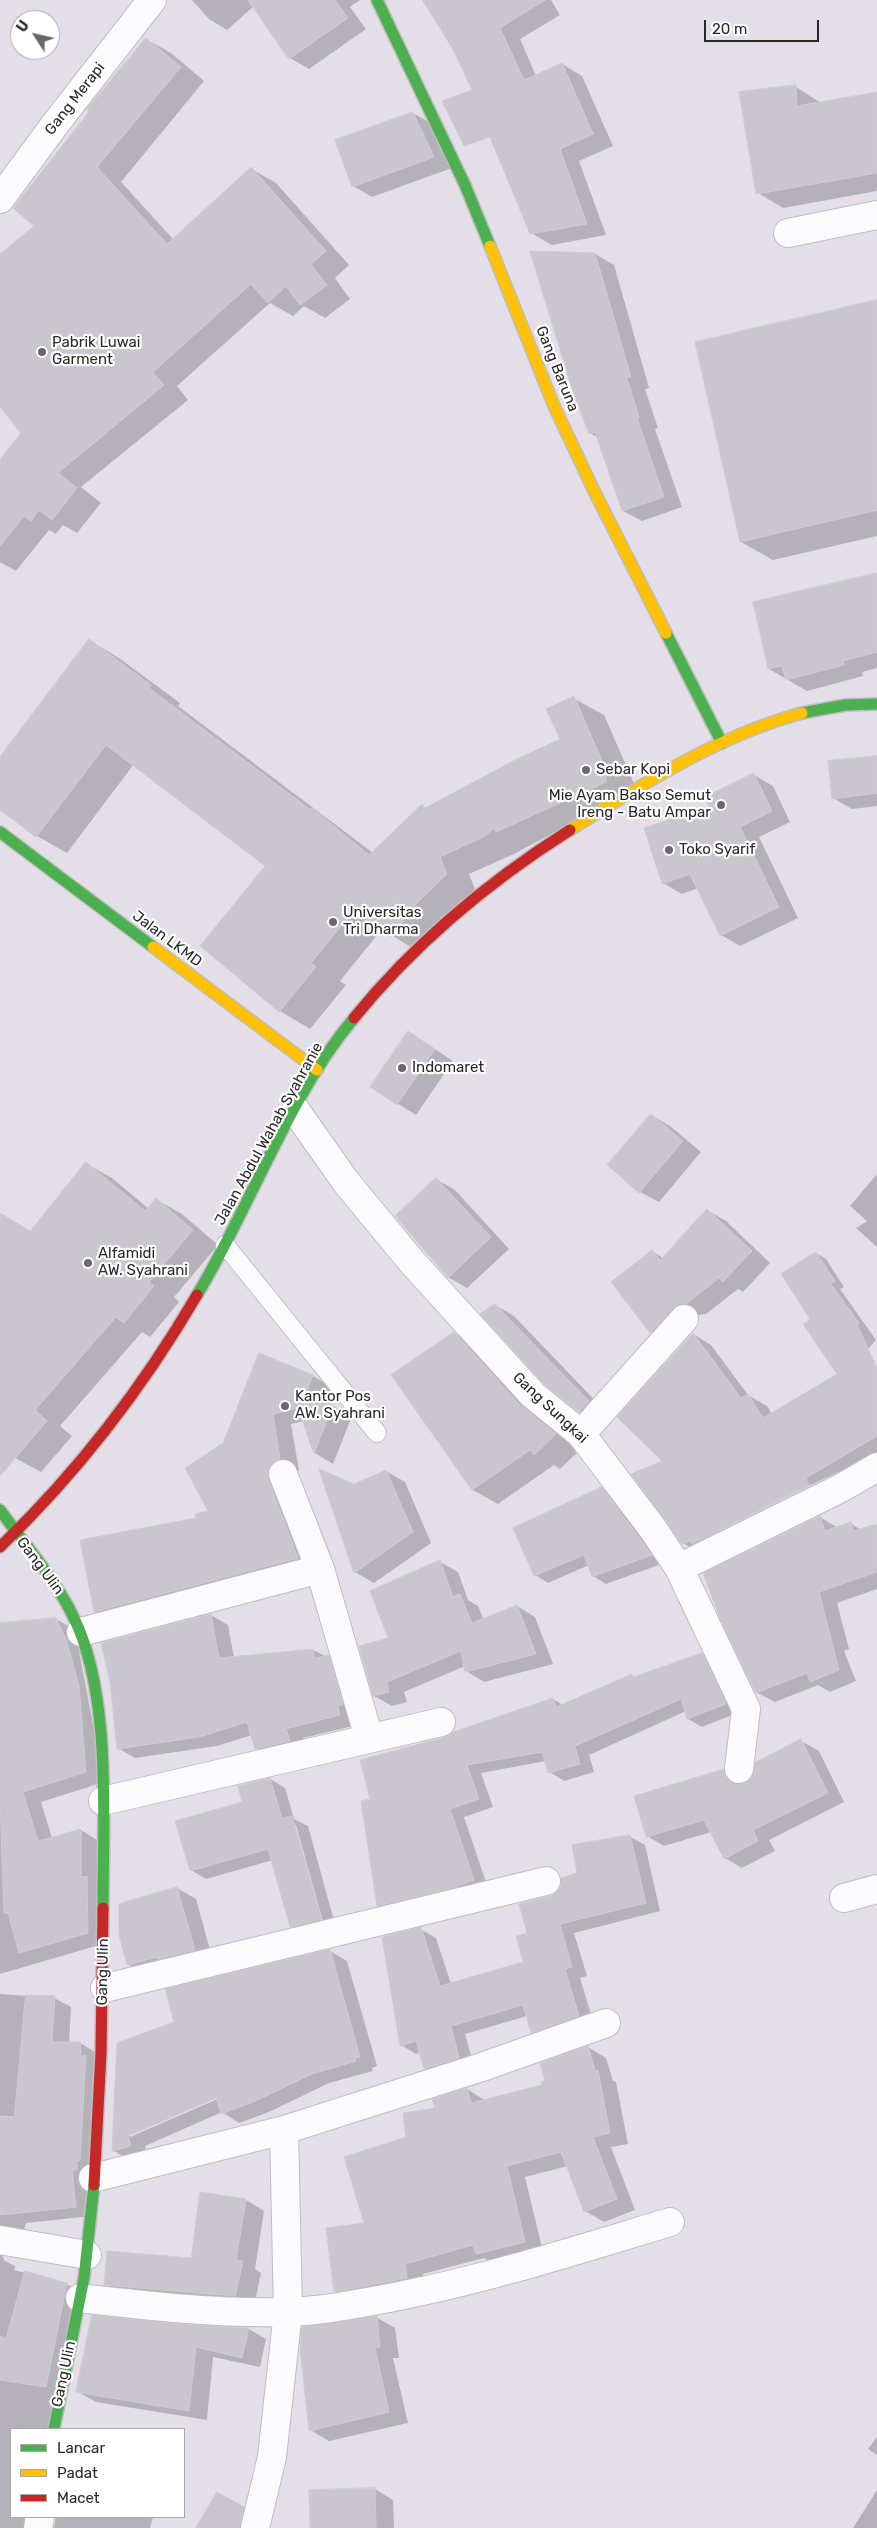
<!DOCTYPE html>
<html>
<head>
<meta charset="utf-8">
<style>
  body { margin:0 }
  #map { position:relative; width:877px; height:2528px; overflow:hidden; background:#e3dee8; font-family:Rubik,sans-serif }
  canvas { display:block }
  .legend { position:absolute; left:10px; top:2428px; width:175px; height:90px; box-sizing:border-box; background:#fff; border:1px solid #a9a9a9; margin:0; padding:6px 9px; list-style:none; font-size:15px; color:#292929 }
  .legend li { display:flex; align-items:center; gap:10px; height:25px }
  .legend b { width:25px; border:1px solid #a9a9a9 }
  .north { position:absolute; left:10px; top:10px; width:50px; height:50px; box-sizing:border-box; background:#fff; border:1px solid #a9a9a9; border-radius:50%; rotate:305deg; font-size:14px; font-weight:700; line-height:20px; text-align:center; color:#292929 }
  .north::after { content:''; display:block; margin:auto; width:18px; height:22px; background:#6a686c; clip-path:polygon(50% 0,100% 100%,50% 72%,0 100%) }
  .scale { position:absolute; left:704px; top:20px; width:115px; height:22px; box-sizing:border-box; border:2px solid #292929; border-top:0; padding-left:6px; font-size:15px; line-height:18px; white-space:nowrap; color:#292929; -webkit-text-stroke:4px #fff; paint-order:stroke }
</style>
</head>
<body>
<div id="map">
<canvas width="877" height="2528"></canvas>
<ul class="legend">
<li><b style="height:6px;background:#4caf50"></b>Lancar</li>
<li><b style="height:6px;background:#ffc107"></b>Padat</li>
<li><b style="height:6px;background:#c62828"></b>Macet</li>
</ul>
<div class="north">U</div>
<div class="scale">20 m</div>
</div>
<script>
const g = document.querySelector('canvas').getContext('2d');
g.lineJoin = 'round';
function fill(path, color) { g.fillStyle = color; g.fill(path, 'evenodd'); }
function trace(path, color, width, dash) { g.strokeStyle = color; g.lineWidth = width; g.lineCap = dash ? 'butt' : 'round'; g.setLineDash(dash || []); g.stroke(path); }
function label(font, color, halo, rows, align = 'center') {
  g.font = font + ' Rubik,sans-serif'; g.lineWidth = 4.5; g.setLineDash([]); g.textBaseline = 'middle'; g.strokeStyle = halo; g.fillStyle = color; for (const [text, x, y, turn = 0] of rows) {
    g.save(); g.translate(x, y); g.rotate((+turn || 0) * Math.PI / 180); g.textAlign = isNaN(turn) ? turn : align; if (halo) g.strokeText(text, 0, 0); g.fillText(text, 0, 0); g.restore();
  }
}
const shadow = new Path2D(`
  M192,0H360L350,7L366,29L309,69L290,58L254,6L227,30L209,19Z
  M422,0H551L560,15L520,39L536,76L562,64L582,76L613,146L579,161L606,235L552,245L531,233L504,137L455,51Z
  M146,39L171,53L204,81L121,182L173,239L251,169L276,183L349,265L335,278L350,299L325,318L304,306L293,316L270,303L177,386L188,400L81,487L101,503L77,533L63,525L56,534L49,530L16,571L0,562V461L22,433L0,405V256L36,226Z
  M796,87L821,103L877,93V191L783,208L758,193L741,93Z
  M413,113L432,124L452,168L372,197L353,186Z
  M595,254L614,265L649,388L645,389L658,428L655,429L682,507L642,521L623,511L598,438L590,433Z
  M877,302V536L773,560L741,542Z
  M877,574V668L862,672L863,676L807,691L769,669Z
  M89,640L119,658L180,703L178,706L373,853L422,806L427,809L561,740L573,698L604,715L636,788L516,853L469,874L476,892L420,953L382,929L340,981L346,985L310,1029L280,1011L201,946L267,865L134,764L67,853L37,836L0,809V759Z
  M877,758V806L852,809L833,798Z
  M754,775L773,786L790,822L759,837L798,918L740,946L721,935L698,888L682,894L663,883L711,807Z
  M409,1032L453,1061L416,1115L371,1087Z
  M651,1115L670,1126L701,1152L659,1202L640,1192Z
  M87,1164L112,1178L149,1209L157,1200L182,1214L218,1245L174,1297L179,1302L150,1337L142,1332L60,1426L72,1436L41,1472L15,1458L0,1444V1213L31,1232Z
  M877,1174V1247L856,1228L867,1221L850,1206Z
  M436,1179L455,1190L509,1249L467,1288L448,1277Z
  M707,1210L726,1221L770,1263L743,1292L738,1289L706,1314L698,1315L692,1319L670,1343L651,1332L612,1282L652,1251L663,1258Z
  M816,1253L826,1259L844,1287L840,1289L876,1340L845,1374L812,1320Z
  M495,1305L514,1316L607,1413L598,1422L580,1411Z
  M454,1333L480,1348L581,1449L560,1469L554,1465L498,1504L473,1490Z
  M693,1334L711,1345L748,1395L767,1406L776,1421L877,1370V1454L719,1528L726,1545L701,1554L683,1543L664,1461Z
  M260,1355L313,1376L332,1387L326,1402L352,1416L333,1464L315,1453L304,1421L291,1424L299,1470L289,1475L316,1569L114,1623L95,1612L197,1519L210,1511L224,1444Z
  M321,1471L354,1485L386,1471L405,1482L431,1543L374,1583L355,1572Z
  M602,1489L615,1497L664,1563L606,1584L593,1576L589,1565L548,1583L535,1575Z
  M820,1517L838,1528L850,1523L861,1530L877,1525V1589L837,1603L849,1649L844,1651L856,1681L830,1692L818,1685L775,1702L756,1692Z
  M440,1562L458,1572L468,1600L478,1606L484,1620L517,1606L535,1617L553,1664L484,1682L466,1671L465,1666L404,1692L407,1702L392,1706L374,1696Z
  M211,1615L228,1625L234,1658L313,1650L346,1666L357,1725L303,1738L307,1751L274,1759L256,1749L252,1735L217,1746L135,1758L118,1748Z
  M56,1619L75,1630L104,1782L41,1802L52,1838L81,1830L99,1841L106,1943L0,1974V1625Z
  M702,1654L717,1663L740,1712L702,1727L688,1719L686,1711L589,1755L594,1772L564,1781L550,1772L546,1761L481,1773L493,1807L464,1817L488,1888L393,1914L379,1905L371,1800L445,1738L553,1699L563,1705L632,1676L636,1678Z
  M801,1741L819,1751L844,1802L769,1840L775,1851L742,1868L725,1858L711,1832L664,1846L647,1836L724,1770L741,1780L742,1785Z
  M270,1779L285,1788L294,1819L308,1826L336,1928L307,1935L291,1926L273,1860L206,1879L191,1870ZM294,1825H296L324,1925L322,1926Z
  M629,1836L645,1845L660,1911L574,1933L587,1976L580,1978L594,2024L547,2041L532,2032L527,2016L465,2034L474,2066L440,2077L425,2068L420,2052L416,2054L401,2045L420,1929L436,1938L451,1984L525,1963L528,1934L551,1897Z
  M177,1888L196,1899L213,1961L147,1975L128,1964Z
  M330,1951L347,1961L377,2066L372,2068L373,2071L329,2083L269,2112L239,2123L222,2112L145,2146L147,2156L130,2160L114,2151L118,2044L176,2023ZM221,2094L222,2097L130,2137V2134Z
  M0,1994L54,1998L71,2007L69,2043H80L97,2053L92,2216L26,2223L23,2234L1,2247L2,2256L5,2261L15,2266L14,2270L66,2284L83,2294L56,2429H11V2517H44L41,2528H0Z
  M588,2047L606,2058L613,2081L616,2082L628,2144L611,2147L635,2210L604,2222L585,2211L568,2166L525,2177L543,2252L495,2264L484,2258L423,2274L425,2289L354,2302L335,2291L408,2138L436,2109L467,2089L486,2101L543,2086Z
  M246,2200L264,2211L255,2269L261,2273L254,2306L125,2295L106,2284L192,2259Z
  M376,2317L395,2328L399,2358H393L408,2423L329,2441L310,2430Z
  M182,2326L249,2329L266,2339L260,2367L213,2357L207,2420L96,2402L78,2392Z
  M877,2437V2455L868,2449Z
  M375,2489L393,2500L394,2528H312Z
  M877,2490V2528H853Z
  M217,2493L262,2519L261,2528H197Z
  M56,2517H153L150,2528H54Z`);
const building = new Path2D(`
  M248,0H335L348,18L289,59Z
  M423,0H545L500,28L524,80L562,63L593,134L560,149L587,224L530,234L490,137L464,146L442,101L472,90L454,51Z
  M146,38L181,67L97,167L167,244L251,167L326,251L311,264L327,285L300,305L286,286L268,303L251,284L153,372L164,385L58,473L77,488L52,520L39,510L31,521L24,516L0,546V459L21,433L0,407V254L34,226L13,208L89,112L87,109Z
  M796,85L797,106L877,92V173L756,194L739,92Z
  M413,112L434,157L352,187L335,140Z
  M530,251L595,253L631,377L627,378L639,417L637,418L664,497L622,511L595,432L589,434L574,395Z
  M877,300V510L740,542L695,342Z
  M877,573V652L843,661L844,665L786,680L782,666L768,669L753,602Z
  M89,639L151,685L149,688L311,810L312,808L369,855L422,804L425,808L513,761L560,739L546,709L574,696L606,770V782L496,832L494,828L485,836L440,857L447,874L417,903L390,937L355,909L311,963L316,967L279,1012L200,946L265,866L106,745L36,837L0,810V757Z
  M877,756V793L832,799L828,761Z
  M754,773L772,811L740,827L779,907L720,936L690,874L662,884L644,828L709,806L705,797Z
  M408,1031L435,1049L397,1105L370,1087Z
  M651,1114L683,1141L639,1193L607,1165Z
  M86,1162L145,1211L156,1198L193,1230L149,1282L154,1286L124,1323L116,1317L35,1410L47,1421L0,1476V1213L30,1231Z
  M436,1178L491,1237L448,1278L395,1216Z
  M707,1209L752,1251L723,1282L719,1278L686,1304H679L673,1308L650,1333L611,1282L652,1250L660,1260Z
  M816,1252L835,1281L831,1284L859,1323L857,1324L877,1368V1436L806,1478L809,1486L692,1544L691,1541L682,1544L631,1474L662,1461L617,1417L693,1333L741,1398L748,1394L763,1418L837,1374L803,1324L810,1319L781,1274Z
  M495,1304L589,1401L579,1412L544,1384L480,1314Z
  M454,1332L521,1406L556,1434L534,1455L530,1450L472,1490L391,1375Z
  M259,1353L313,1375L306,1393L333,1404L314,1454L298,1408L273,1414L280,1459L271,1465L268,1471V1479L298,1558L94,1612L80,1540L196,1518L195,1514L208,1511L185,1468L223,1443Z
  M319,1469L354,1484L386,1470L413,1532L354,1573Z
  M602,1487L652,1555L592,1577L584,1555L534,1576L513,1528Z
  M820,1516L825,1531L851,1522L853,1531L877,1524V1572L819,1592L839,1670L810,1682L807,1673L756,1693L721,1621L703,1573Z
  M440,1560L453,1597L460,1594L472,1623L517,1605L536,1654L465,1672L461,1651L387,1682L389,1692L373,1696L359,1646L388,1638L370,1591Z
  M211,1614L219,1658L313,1649L315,1658L329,1655L343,1704L338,1706L340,1715L286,1729L290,1741L255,1749L247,1722L199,1737L117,1749L110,1682L101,1643Z
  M56,1618L66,1639L79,1686L86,1772L23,1792L38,1841L81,1829V1877L87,1876L88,1933L19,1953L8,1913H4L0,1799V1623Z
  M702,1653L726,1704L687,1719L681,1699L575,1746L580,1764L548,1773L542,1752L467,1765L479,1799L450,1809L474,1880L449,1889L377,1906L361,1801L370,1799L360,1760L445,1737L453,1732L553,1698L556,1707L632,1674L633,1677Z
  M801,1739L828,1793L753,1830L758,1841L724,1859L704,1820L646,1837L634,1796L724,1769L725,1776L730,1782L738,1785L745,1783L752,1778L755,1763Z
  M270,1778L282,1818L292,1816L322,1919L290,1927L268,1849L190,1871L175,1821L242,1802L238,1786Z
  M630,1835L646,1903L560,1924L572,1967L565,1969L579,2016L531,2033L523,2005L451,2026L459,2058L424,2069L416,2041L400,2046L382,1937L421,1927L440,1986L523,1962L516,1936L527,1933L519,1904L550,1896L556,1893L561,1886V1878L577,1873L572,1845Z
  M177,1887L195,1950L157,1959V1957L127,1965L119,1935V1904Z
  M330,1949L360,2057L355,2058L356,2061L312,2074L251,2103L221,2114L216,2098L128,2136L131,2146L112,2151L117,2043L174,2022L165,1989Z
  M26,1995L55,1996L52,2042H80L81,2057L86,2055L80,2160L77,2161V2170H72L76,2207L0,2215V2116L14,2117Z
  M588,2046L595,2071L598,2070L610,2133L593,2137L617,2199L584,2212L561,2152L507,2166L525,2242L476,2254L473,2245L405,2264L407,2278L334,2292L326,2228L364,2223L344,2157L406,2137L403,2113L435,2108L432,2099L467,2088L471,2103L542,2085L541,2082L545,2081L540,2063Z
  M200,2192L246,2199L236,2260L243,2261L235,2296L104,2285L107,2251L191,2258Z
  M25,2271L67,2283L46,2387L0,2380V2336L6,2338Z
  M92,2315L183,2324L249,2328L242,2358L196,2347L189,2411L76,2392Z
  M377,2316L380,2347L375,2348L389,2412L309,2431L300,2349L302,2327Z
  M375,2488L376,2528H310L309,2490Z
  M217,2492L244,2507L240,2528H196Z`);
const lane = new Path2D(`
  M225,1245L377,1433`);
const street = new Path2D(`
  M0,199L56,123L152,0
  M788,233L877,215
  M296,1111L346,1182L412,1262L533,1395L581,1434L653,1529L679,1568L746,1709L739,1769
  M581,1434L684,1319
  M283,1474L320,1569L369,1738
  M679,1568L843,1487L877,1467
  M81,1632L320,1569
  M103,1801L441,1722
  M844,1898L877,1889
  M105,1988L546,1881
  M93,2178L284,2130L482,2067L606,2023
  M0,2240L87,2255
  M80,2298C149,2306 218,2314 288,2312C322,2311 355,2304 389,2298C484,2280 577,2250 670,2222
  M38,2528L40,2517
  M255,2528L272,2457L288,2312L284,2130`);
const fast = new Path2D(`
  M377,0L465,185L490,246
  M666,633L722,743
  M802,713L845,705L877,704
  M0,832L153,947
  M197,1295C251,1206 287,1098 354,1018
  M0,1510C25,1545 54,1577 73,1616C112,1693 103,1822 103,1908
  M54,2429L84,2278L94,2185`);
const slow = new Path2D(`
  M490,246L554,406L594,491L666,633
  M570,830C643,784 717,736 802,713
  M153,947L317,1070`);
const jam = new Path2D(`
  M354,1018C415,943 488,882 570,830
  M0,1547C78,1472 142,1389 197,1295
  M94,2185L101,2053L103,1908`);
const markers = [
  [42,352,5,"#6a686c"],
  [586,770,5,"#6a686c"],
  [721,805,5,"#6a686c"],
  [669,850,5,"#6a686c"],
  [333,922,5,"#6a686c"],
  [402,1068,5,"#6a686c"],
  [88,1263,5,"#6a686c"],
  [285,1406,5,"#6a686c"]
];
const streetNames = [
  ["Gang Merapi",75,99,-52],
  ["Gang Baruna",557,369,68],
  ["Jalan LKMD",167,939,37],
  ["Jalan Abdul Wahab Syahranie",269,1134,-61],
  ["Gang Sungkai",550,1408,43],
  ["Gang Ulin",40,1566,53],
  ["Gang Ulin",103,1972,-89],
  ["Gang Ulin",64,2374,-78]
];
const poiNames = [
  ["Pabrik Luwai",52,343],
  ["Garment",52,360],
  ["Sebar Kopi",596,770],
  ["Mie Ayam Bakso Semut",711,796,"right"],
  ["Ireng - Batu Ampar",711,813,"right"],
  ["Toko Syarif",679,850],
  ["Universitas",343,913],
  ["Tri Dharma",343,930],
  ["Indomaret",412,1068],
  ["Alfamidi",98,1254],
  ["AW. Syahrani",98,1271],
  ["Kantor Pos",295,1397],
  ["AW. Syahrani",295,1414]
];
fill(shadow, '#0003');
fill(building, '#cac6cd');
trace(building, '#cfcbd3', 1);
trace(lane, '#bebebf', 20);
trace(street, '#bebebf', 30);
trace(fast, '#bebebf', 14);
trace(slow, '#bebebf', 14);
trace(jam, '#bebebf', 14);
trace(lane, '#fbfafc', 18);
trace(street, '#fbfafc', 28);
trace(fast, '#4caf50', 11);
trace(slow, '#ffc107', 11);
trace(jam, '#c62828', 11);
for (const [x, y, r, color] of markers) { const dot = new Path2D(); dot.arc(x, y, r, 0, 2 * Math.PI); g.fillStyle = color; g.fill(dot); trace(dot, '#fff', 2); }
label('15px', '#292929', '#fff', streetNames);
label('15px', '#292929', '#fff', poiNames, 'left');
</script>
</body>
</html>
